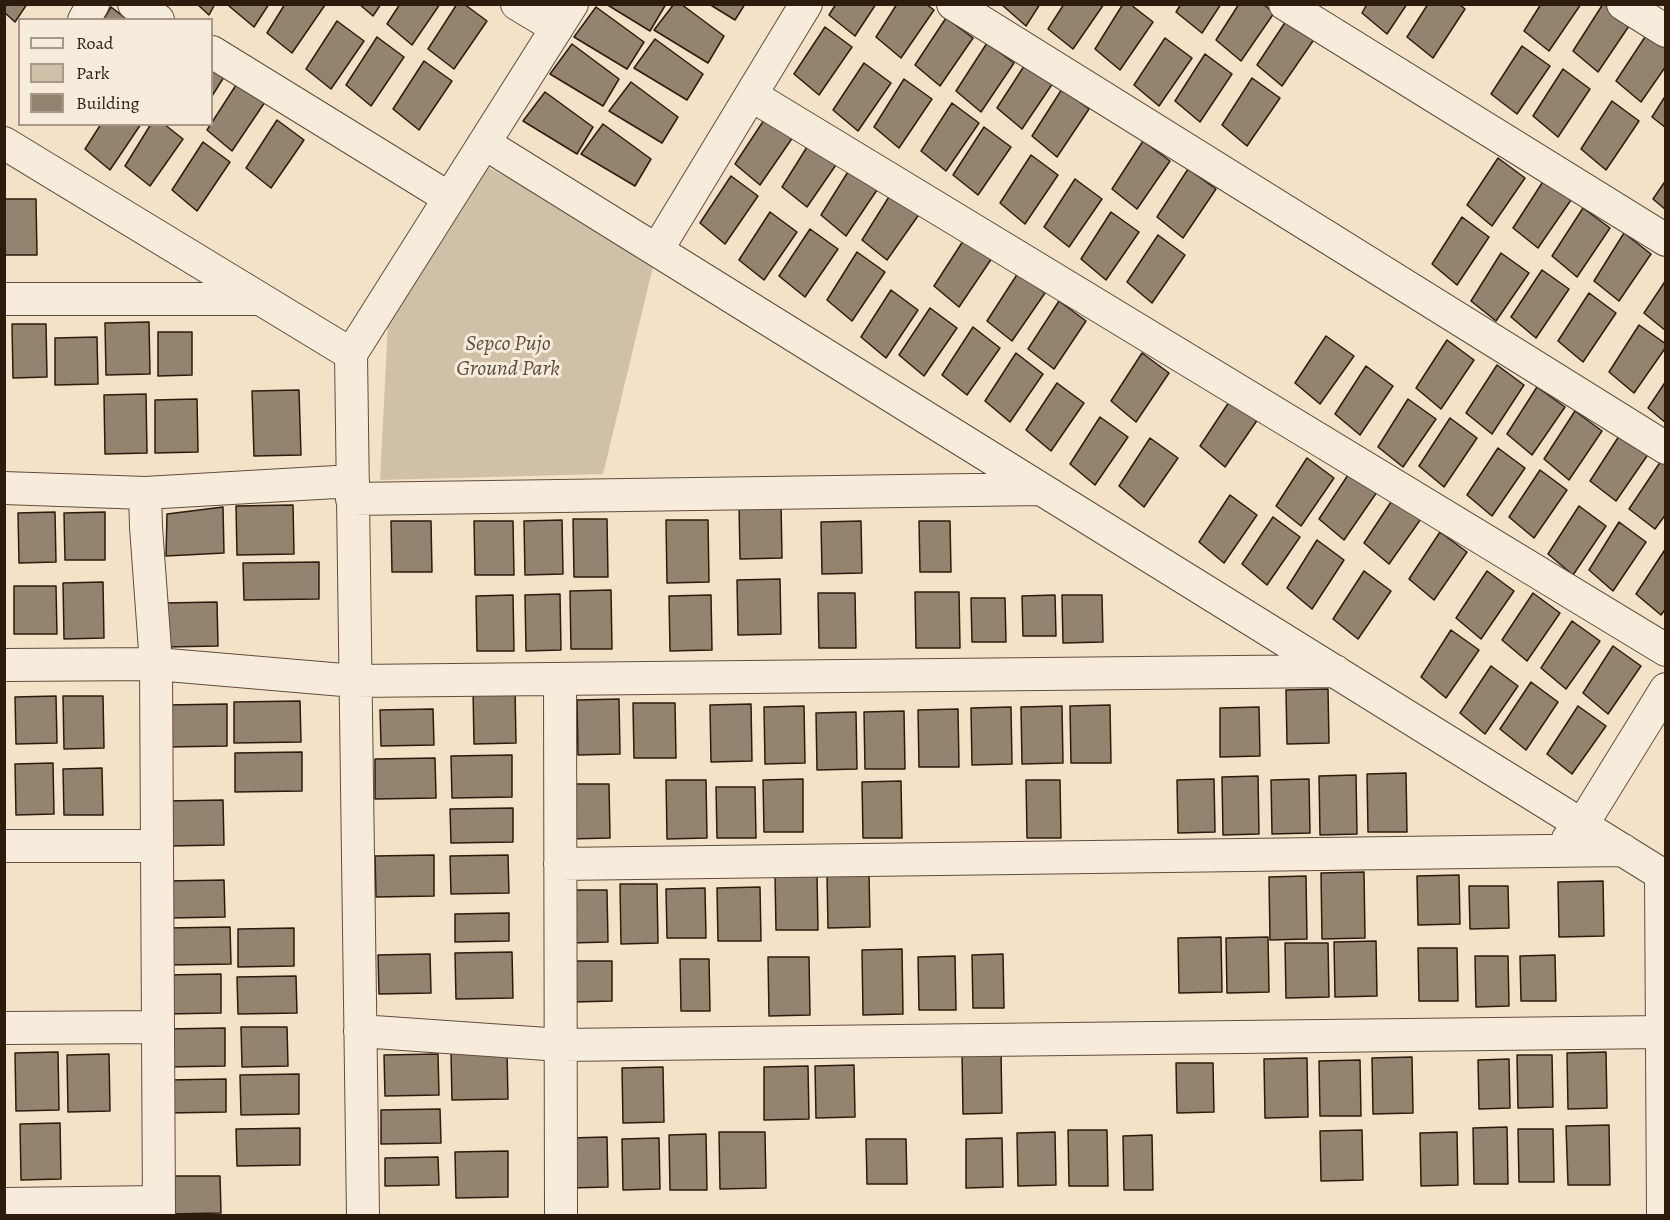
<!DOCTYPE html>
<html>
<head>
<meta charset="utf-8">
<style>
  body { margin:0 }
  #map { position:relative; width:1670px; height:1220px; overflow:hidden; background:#f3e2c8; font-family:Alegreya,serif }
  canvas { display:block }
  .frame { position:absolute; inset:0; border:6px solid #2d1c0d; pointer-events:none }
  .legend { position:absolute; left:18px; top:18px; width:195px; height:108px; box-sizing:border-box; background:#f7ecdb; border:2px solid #a69989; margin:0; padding:8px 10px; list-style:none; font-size:18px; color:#2d1c0d }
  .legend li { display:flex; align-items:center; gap:12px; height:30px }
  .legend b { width:30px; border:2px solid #a69989 }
</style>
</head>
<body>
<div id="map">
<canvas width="1670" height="1220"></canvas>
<div class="frame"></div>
<ul class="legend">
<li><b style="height:8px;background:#f7ecdb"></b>Road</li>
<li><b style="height:16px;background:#d1c0a8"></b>Park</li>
<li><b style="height:16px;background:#94836e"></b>Building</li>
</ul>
</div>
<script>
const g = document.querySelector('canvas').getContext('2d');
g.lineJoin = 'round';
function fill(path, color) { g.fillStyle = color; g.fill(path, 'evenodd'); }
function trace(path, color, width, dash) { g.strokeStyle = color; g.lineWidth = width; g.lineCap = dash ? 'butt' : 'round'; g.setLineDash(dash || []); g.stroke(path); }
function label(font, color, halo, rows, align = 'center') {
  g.font = font + ' Alegreya,serif'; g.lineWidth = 6; g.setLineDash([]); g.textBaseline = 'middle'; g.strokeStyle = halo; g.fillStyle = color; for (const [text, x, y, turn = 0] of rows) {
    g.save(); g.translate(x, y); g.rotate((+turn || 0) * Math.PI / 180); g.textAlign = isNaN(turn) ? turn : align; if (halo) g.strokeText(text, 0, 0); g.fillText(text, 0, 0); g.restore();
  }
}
const green = new Path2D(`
  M487,167L657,250L603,474L380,480L388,324Z`);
const building = new Path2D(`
  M4,4H27L15,22L4,12Z
  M197,4H215L209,15Z
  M230,4H269L254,27L229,6Z
  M285,4L325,5L292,53L267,33Z
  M359,4H381L373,16Z
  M400,4H440L412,45L387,24Z
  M457,4H464L487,21L454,69L428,49Z
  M606,4H666L650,31Z
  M674,4H681L724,36L708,63L654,30Z
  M709,4H745L735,20Z
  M836,4H876L855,36L829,15Z
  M897,4H926L934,10L901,58L876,37Z
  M1001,4H1040L1026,26Z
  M1064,4H1104L1073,49L1048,29Z
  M1123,4H1130L1153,22L1120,70L1095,49Z
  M1181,4H1221L1202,33L1176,12Z
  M1239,4H1263L1274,13L1241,61L1216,40Z
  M1367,4H1407L1387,34L1362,13Z
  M1428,4H1459L1465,9L1433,58L1407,37Z
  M1541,4H1581L1549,51L1524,31Z
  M1603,4H1605L1631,23L1598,72L1573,51Z
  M111,7L128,20H103Z
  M596,7L644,42L627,69L574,37Z
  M946,18L973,38L940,86L915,65Z
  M1288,18L1315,38L1282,86L1257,65Z
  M337,21L364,41L331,89L306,69Z
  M825,27L852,47L819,95L794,74Z
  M1647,34L1666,48V66L1641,102L1616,81Z
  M377,37L404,57L371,106L346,85Z
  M1165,38L1192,58L1159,106L1134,85Z
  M655,39L703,74L687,100L634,68Z
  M987,43L1014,63L981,112L956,91Z
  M572,44L619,79L603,106L550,74Z
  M1522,46L1550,66L1517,114L1491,94Z
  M1205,54L1232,74L1200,122L1175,101Z
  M1028,60L1055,80L1022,129L997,108Z
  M424,61L452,81L419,130L393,109Z
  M864,63L891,83L858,131L833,110Z
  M212,68L224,77L212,96Z
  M1563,69L1590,89L1558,137L1533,116Z
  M1252,78L1280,98L1247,146L1222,125Z
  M904,79L932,99L899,148L874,127Z
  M238,82L265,102L232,151L207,130Z
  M631,82L678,117L662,143L609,111Z
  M1062,89L1089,109L1057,157L1032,136Z
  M545,92L593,127L577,154L523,121Z
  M1666,95V128L1652,117Z
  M1612,101L1639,121L1606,170L1581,149Z
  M952,103L979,123L946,171L921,151Z
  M766,117L793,137L760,185L735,164Z
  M277,120L304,140L271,188L246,168Z
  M101,124H141L110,170L85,149Z
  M151,124H164L183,139L150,186L125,166Z
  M603,124L651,159L635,186L581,154Z
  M984,127L1011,147L978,195L953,175Z
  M812,139L840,159L807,207L782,187Z
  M1143,141L1170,161L1137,209L1112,189Z
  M203,142L230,162L197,211L172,190Z
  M1031,155L1058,175L1025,224L1000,203Z
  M1498,158L1525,178L1492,226L1467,205Z
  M851,167L879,187L846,236L821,215Z
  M1188,169L1216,189L1183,238L1157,217Z
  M731,176L758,196L725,244L700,223Z
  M1075,179L1102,199L1069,247L1044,227Z
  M1544,180L1571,200L1538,248L1513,228Z
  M1666,180V210L1653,199Z
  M892,192L920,213L887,260L862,240Z
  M4,199H36L37,255H4Z
  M1583,208L1610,228L1577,277L1552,256Z
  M770,212L797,232L764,280L739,260Z
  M1111,212L1139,232L1106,280L1081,259Z
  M1462,217L1489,237L1457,285L1432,264Z
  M810,229L838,249L805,297L779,276Z
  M1624,233L1651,254L1619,301L1594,281Z
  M1158,235L1185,255L1152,303L1127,282Z
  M965,238L992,258L959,307L934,286Z
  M857,252L885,272L852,321L827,300Z
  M1501,253L1529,273L1496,321L1471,301Z
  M1542,270L1569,289L1536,338L1511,317Z
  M1018,273L1045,293L1012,341L987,321Z
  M1666,280V331L1644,313Z
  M891,290L918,310L886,358L861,337Z
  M1589,293L1616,313L1583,362L1558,341Z
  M1059,301L1086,321L1054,369L1028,349Z
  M930,308L957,328L924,376L899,355Z
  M149,322L150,374L106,375L105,323Z
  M12,324H46L47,377L13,378Z
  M1639,325L1666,344V347L1634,393L1609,372Z
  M973,327L1000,348L967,395L942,375Z
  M158,332H192V375L158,376Z
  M1326,336L1354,356L1320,404L1295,383Z
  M97,337L98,384L55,385V338Z
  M1447,340L1474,360L1441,409L1416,388Z
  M1016,353L1043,374L1010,422L985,401Z
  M1142,353L1169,373L1136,422L1111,401Z
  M1497,365L1524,385L1492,434L1466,413Z
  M1366,366L1393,386L1360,435L1335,414Z
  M1666,381V423L1648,408Z
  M1057,383L1084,403L1051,451L1026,430Z
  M1537,387L1565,407L1532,455L1507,434Z
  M299,390L301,455L254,456L252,391Z
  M146,394L147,453L105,454L104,395Z
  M197,399L198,452L155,453V400Z
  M1231,399L1258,419L1225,467L1200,446Z
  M1408,399L1436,419L1403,467L1378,447Z
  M1575,411L1602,431L1569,480L1544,459Z
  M1100,417L1128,437L1095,485L1070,464Z
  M1450,418L1477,438L1444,487L1419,466Z
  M1621,433L1649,453L1616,501L1590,481Z
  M1150,438L1178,458L1144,507L1119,486Z
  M1498,448L1525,468L1492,516L1467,495Z
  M1307,458L1334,478L1301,526L1276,506Z
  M1661,461L1666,465V514L1655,529L1629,509Z
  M1540,470L1567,490L1534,538L1509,517Z
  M1350,472L1377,492L1344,540L1319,519Z
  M1230,495L1257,515L1224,563L1199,542Z
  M1395,496L1423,516L1389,564L1364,543Z
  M781,503L782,558L740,559L739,504Z
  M293,505L294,554L237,555L236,506Z
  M1579,506L1606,526L1573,575L1548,554Z
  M223,507L224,553L166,556L167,514Z
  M55,512L56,562L19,563L18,513Z
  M105,512V560H65L64,513Z
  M1273,517L1300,537L1267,585L1242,564Z
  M573,519H607L608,577H574Z
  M562,520L563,574L525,575L524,521Z
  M666,520H708L709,582L667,583Z
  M391,521H431L432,572H392Z
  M474,521H513L514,575H475Z
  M861,521L862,573L822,574L821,522Z
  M919,521H950L951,572H920Z
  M1619,522L1646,542L1613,591L1589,570Z
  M1440,532L1467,552L1434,600L1409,579Z
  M1317,540L1344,560L1312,609L1287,588Z
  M1666,548V608L1661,615L1636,594Z
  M319,562V599L244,600L243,563Z
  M1364,571L1391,591L1358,639L1333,619Z
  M1487,571L1514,591L1481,639L1456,618Z
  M780,579L781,634L738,635L737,580Z
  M103,582L104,638L64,639L63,583Z
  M14,586H56L57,634H14Z
  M611,590L612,649H571L570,591Z
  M915,592H959L960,648H916Z
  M818,593H855L856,648H819Z
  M1533,593L1560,613L1527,661L1502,640Z
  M560,594L561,650L526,651L525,595Z
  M513,595L514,651H477L476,596Z
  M711,595L712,650L670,651L669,596Z
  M1055,595L1056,636H1023L1022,596Z
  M1062,595H1102L1103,642L1063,643Z
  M971,598H1005L1006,642H972Z
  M217,602L218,646L166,647L165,603Z
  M1572,621L1600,641L1566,689L1541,668Z
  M1451,630L1479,650L1446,698L1421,677Z
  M1613,646L1641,666L1608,714L1583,693Z
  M1491,666L1518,686L1485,734L1460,713Z
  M1531,682L1558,702L1526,750L1500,729Z
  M515,688L516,743L474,744L473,689Z
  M1328,689L1329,743L1287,744L1286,690Z
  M56,696L57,743L16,744L15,697Z
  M63,696H103L104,748L64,749Z
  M619,699L620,754L578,755L577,700Z
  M300,701L301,742L234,743V702Z
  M633,703H675L676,758H634Z
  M227,704V746L168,747L167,705Z
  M751,704L752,761L711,762L710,705Z
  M1110,705L1111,763H1071L1070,706Z
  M804,706L805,763L765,764L764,707Z
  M1062,706L1063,763L1022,764L1021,707Z
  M1578,706L1606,726L1572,774L1547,754Z
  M1011,707L1012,764L972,765L971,708Z
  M1259,707L1260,756L1220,757V708Z
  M433,709L434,745L381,746L380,710Z
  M958,709L959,767H919L918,710Z
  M904,711L905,769H865L864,712Z
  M856,712L857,769L817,770L816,713Z
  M302,752V791L235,792V753Z
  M512,755V797L452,798L451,756Z
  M435,758L436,798L375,799V759Z
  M53,763L54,814L16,815L15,764Z
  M102,768L103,815H64L63,769Z
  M1406,773L1407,832H1368L1367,774Z
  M1356,775L1357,834L1320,835L1319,776Z
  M1258,776L1259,834L1223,835L1222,777Z
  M803,779V832H764L763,780Z
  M1214,779L1215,832L1178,833L1177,780Z
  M1309,779L1310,833L1272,834L1271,780Z
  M666,780H706L707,838L667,839Z
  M1026,780H1060L1061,838H1027Z
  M901,781L902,838H863L862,782Z
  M567,784H609L610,838L568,839Z
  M716,787H755L756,838H717Z
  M223,800L224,845L169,846L168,801Z
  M513,808V842L451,843L450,809Z
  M434,855V896L376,897L375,856Z
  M508,855L509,893L451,894L450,856Z
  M869,872L870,927L828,928L827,873Z
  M1364,872L1365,938L1322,939L1321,873Z
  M775,875H817L818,930H776Z
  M1459,875L1460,924L1418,925L1417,876Z
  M1306,876L1307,939L1270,940L1269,877Z
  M224,880L225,917L170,918L169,881Z
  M1603,881L1604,936L1559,937L1558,882Z
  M620,884H657L658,943L621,944Z
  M1469,886H1508L1509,928L1470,929Z
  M760,887L761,941H718L717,888Z
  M705,888L706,938H667L666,889Z
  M569,890H607L608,942L570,943Z
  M509,913V941L455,942V914Z
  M230,927L231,964L168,965L167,928Z
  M294,928V966L238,967V929Z
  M1221,937L1222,992L1179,993L1178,938Z
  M1268,937L1269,992L1227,993L1226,938Z
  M1376,941L1377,996L1335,997L1334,942Z
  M1285,943H1328L1329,997L1286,998Z
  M1418,948H1457L1458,1001H1419Z
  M902,949L903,1014L863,1015L862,950Z
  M512,952L513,998L456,999L455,953Z
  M430,954L431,993L379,994L378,955Z
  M1003,954L1004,1008H973L972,955Z
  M1555,955L1556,1001H1521L1520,956Z
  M955,956L956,1010H919L918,957Z
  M1475,956H1508L1509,1006L1476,1007Z
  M768,957H809L810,1015L769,1016Z
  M680,959H709L710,1011H681Z
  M573,961H612V1001L574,1002Z
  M221,974V1013L165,1014V975Z
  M296,976L297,1013L238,1014L237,977Z
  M241,1027H287L288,1066L242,1067Z
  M225,1028V1066L167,1067L166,1029Z
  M58,1052L59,1110L16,1111L15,1053Z
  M507,1052L508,1099L452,1100L451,1053Z
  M1001,1052L1002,1113L963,1114L962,1053Z
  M1606,1052L1607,1108L1568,1109L1567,1053Z
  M109,1054L110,1111L68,1112L67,1055Z
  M438,1054L439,1095L385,1096L384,1055Z
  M1517,1055H1552L1553,1107L1518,1108Z
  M1412,1057L1413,1113L1373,1114L1372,1058Z
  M1307,1058L1308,1117L1265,1118L1264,1059Z
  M1509,1059L1510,1108L1479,1109L1478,1060Z
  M1360,1060L1361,1116H1320L1319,1061Z
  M1176,1063H1213L1214,1112L1177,1113Z
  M854,1065L855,1117L816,1118L815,1066Z
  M808,1066L809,1119L764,1120V1067Z
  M663,1067L664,1122L623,1123L622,1068Z
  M299,1074V1114L241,1115L240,1075Z
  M226,1079V1112L169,1113V1080Z
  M440,1109L441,1143L381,1144V1110Z
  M60,1123L61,1179L21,1180L20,1124Z
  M1609,1125L1610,1185H1568L1566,1126Z
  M1507,1127L1508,1184H1474L1473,1128Z
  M300,1128V1165L237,1166L236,1129Z
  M1518,1129H1553L1554,1182H1519Z
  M1068,1130H1107L1108,1186H1069Z
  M1362,1130L1363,1180L1321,1181L1320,1131Z
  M719,1132H765L766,1188L720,1189Z
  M1055,1132L1056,1185L1018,1186L1017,1133Z
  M1457,1132L1458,1185L1421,1186L1420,1133Z
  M706,1134L707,1190H670L669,1135Z
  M1152,1135L1153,1190H1124L1123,1136Z
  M607,1137L608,1187L570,1188L569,1138Z
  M659,1138L660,1189L623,1190L622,1139Z
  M1002,1138L1003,1187L966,1188V1139Z
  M866,1139H906L907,1184H867Z
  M508,1151V1197L456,1198L455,1152Z
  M438,1157L439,1185L385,1186V1158Z
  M169,1176H220L221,1213L170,1214Z`);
const minor = new Path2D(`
  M134,4L158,20
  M517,4L557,28
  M953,4L1666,448
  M1285,4L1666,240
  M1623,4L1666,31
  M84,20L93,4
  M212,52L449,198
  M751,95L1666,650
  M4,143L351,354
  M484,143L1661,874L1663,1216
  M657,250L806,4
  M4,299H259
  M4,488L145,493L353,481
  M145,493L146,527L156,664L159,1216
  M352,499L1041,489
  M4,665L156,664L355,681L1335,671
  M560,679L561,1216
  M1568,839L1582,825L1666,689
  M4,846H157
  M560,864L1623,850
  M4,1028L158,1027
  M360,1031L561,1045L1662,1032
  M4,1204L159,1202
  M363,1216L351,354L572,4`);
const parkNames = [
  ["Sepco Pujo",508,345],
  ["Ground Park",508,370]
];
fill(green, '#d1c0a8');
fill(building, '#94836e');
trace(building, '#2d1c0d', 1.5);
trace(minor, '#5e4e3c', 34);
trace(minor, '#f7ecdb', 32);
label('italic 22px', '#5e4d3c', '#f7ecdb', parkNames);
</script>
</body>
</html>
